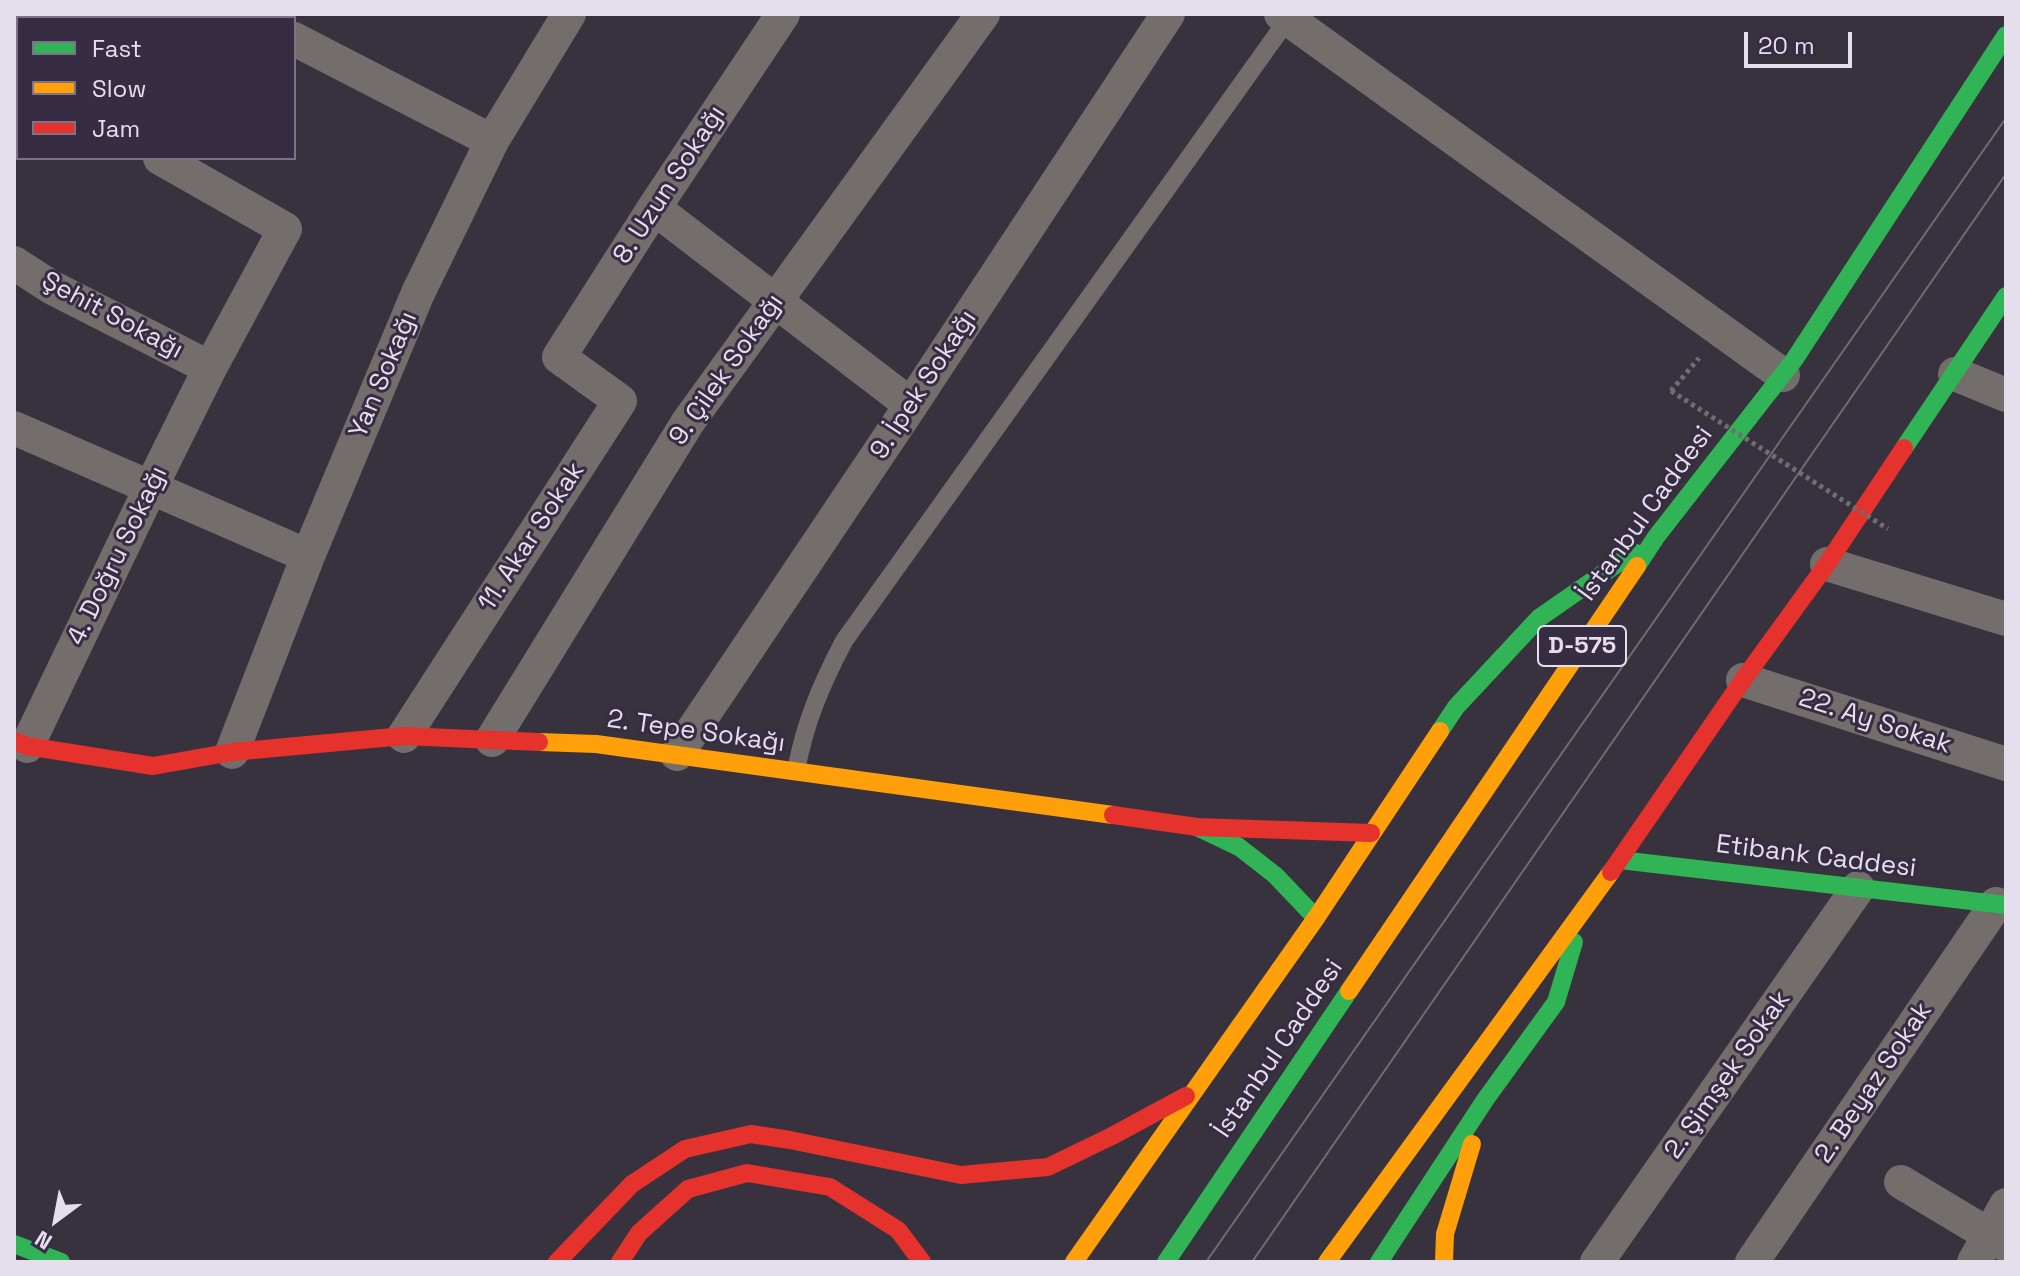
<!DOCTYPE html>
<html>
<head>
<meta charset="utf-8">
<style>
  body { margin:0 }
  #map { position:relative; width:2020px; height:1276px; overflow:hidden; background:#37323d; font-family:"Space Grotesk",sans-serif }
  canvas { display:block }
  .frame { position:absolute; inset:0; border:16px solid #e5dfed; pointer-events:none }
  .legend { position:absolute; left:16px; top:16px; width:280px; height:144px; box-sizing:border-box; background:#362d42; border:2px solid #7c7486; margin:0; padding:10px 14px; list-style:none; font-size:24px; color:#e5dfed }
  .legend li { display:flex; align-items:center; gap:16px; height:40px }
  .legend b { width:40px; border:2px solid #7c7486 }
  .north { position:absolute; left:16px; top:1180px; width:80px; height:80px; -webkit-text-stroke:6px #362d42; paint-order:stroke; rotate:212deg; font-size:22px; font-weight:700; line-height:32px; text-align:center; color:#e5dfed }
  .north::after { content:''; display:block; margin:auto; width:28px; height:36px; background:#e5dfed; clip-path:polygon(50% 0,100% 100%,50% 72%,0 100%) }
  .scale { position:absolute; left:1744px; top:32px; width:108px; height:36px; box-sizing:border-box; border:4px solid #e5dfed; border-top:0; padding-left:10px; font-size:24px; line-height:28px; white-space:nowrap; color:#e5dfed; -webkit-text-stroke:6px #362d42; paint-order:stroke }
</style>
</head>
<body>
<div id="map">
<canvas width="2020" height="1276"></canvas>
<div class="frame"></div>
<ul class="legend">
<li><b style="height:10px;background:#30b455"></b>Fast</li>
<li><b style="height:10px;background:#ff9f0a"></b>Slow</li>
<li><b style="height:10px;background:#e5322d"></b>Jam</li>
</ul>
<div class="north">N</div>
<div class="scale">20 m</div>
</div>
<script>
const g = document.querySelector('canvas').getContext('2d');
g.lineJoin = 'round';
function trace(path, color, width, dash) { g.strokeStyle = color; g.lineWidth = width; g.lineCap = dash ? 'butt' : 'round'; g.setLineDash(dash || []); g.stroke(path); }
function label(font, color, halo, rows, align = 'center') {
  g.font = font + ' "Space Grotesk",sans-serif'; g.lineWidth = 6; g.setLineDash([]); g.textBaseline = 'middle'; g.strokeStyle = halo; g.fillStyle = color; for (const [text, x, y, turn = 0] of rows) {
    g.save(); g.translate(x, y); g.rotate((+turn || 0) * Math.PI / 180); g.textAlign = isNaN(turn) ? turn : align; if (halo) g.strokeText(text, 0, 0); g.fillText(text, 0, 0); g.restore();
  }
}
const path = new Path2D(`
  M1671,391L1699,358`);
const lane = new Path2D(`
  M796,771C805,722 821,685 844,641L1288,19`);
const street = new Path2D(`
  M245,14L253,18
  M1281,14L1783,375
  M117,18L119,14
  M294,39L492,141
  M14,66L18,69
  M654,208L911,405
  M14,263L51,287L210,368
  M1955,374L2006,395
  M14,428L308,556
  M1827,564L2006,619
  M1743,680L2006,764
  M404,736L620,401L559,357L654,208L783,14
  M492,740L688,422L983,14
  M27,746L150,489L210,368L285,229L160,158
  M232,752L308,556L418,293L492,141L569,14
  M677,754L911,405L1168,14
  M1901,1182L2006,1245
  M1597,1262L1858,888
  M1752,1262L1996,904
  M1974,1262L2006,1205`);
const fast = new Path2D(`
  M1904,448L2006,296
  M1637,566L1656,537L1794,360L2006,35
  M1440,731L1456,707L1539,618L1634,552
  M1197,827L1239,847L1275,875L1316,918
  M1620,860L2006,905
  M14,1244L61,1262
  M1166,1262L1349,991
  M1379,1262L1485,1100L1556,1002L1574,942`);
const slow = new Path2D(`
  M539,742L596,744L1113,815
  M1349,991L1637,566
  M1074,1262L1316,918L1440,731
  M1327,1262L1611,872
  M1444,1262L1445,1234L1472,1144`);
const jam = new Path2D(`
  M14,741L27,746L153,766L232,752L404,736L539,742
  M1113,815L1197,827L1371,833
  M1611,872L1743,680L1827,564L1904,448
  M557,1262L632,1184L685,1149L751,1134L790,1140L961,1175L1048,1167L1112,1136L1186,1096
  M620,1262L639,1233L688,1189L747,1173L830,1187L898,1230L922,1262`);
const tram = new Path2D(`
  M1206,1262L2006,118
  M1252,1262L2006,174`);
const pathBridge = new Path2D(`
  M1671,391L1888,529`);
const shields = [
  [1582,646,88]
];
const shieldNames = [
  ["D-575",1582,646]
];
const streetNames = [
  ["8. Uzun Sokağı",670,185,-57],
  ["Şehit Sokağı",112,316,28],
  ["9. Çilek Sokağı",727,370,-55],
  ["Yan Sokağı",384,375,-67],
  ["9. İpek Sokağı",924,385,-57],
  ["İstanbul Caddesi",1646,514,-54],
  ["11. Akar Sokak",532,537,-57],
  ["4. Doğru Sokağı",118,556,-64],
  ["22. Ay Sokak",1875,722,18],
  ["2. Tepe Sokağı",696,732,8],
  ["Etibank Caddesi",1816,857,7],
  ["İstanbul Caddesi",1279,1049,-56],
  ["2. Şimşek Sokak",1728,1075,-55],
  ["2. Beyaz Sokak",1874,1083,-56]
];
trace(path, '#726d6f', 5, [4, 4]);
trace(lane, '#736e6c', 18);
trace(street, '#736e6c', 34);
trace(fast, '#30b455', 18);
trace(slow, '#ff9f0a', 18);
trace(jam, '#e5322d', 18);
trace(tram, '#726e70', 2);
trace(pathBridge, '#726d6f', 5, [4, 4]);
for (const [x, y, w] of shields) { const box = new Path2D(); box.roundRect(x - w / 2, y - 20, w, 40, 6); g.fillStyle = '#362d42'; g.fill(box); trace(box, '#e5dfed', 2); }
label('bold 24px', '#e5dfed', null, shieldNames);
label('26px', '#e5dfed', '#362d42', streetNames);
</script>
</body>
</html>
